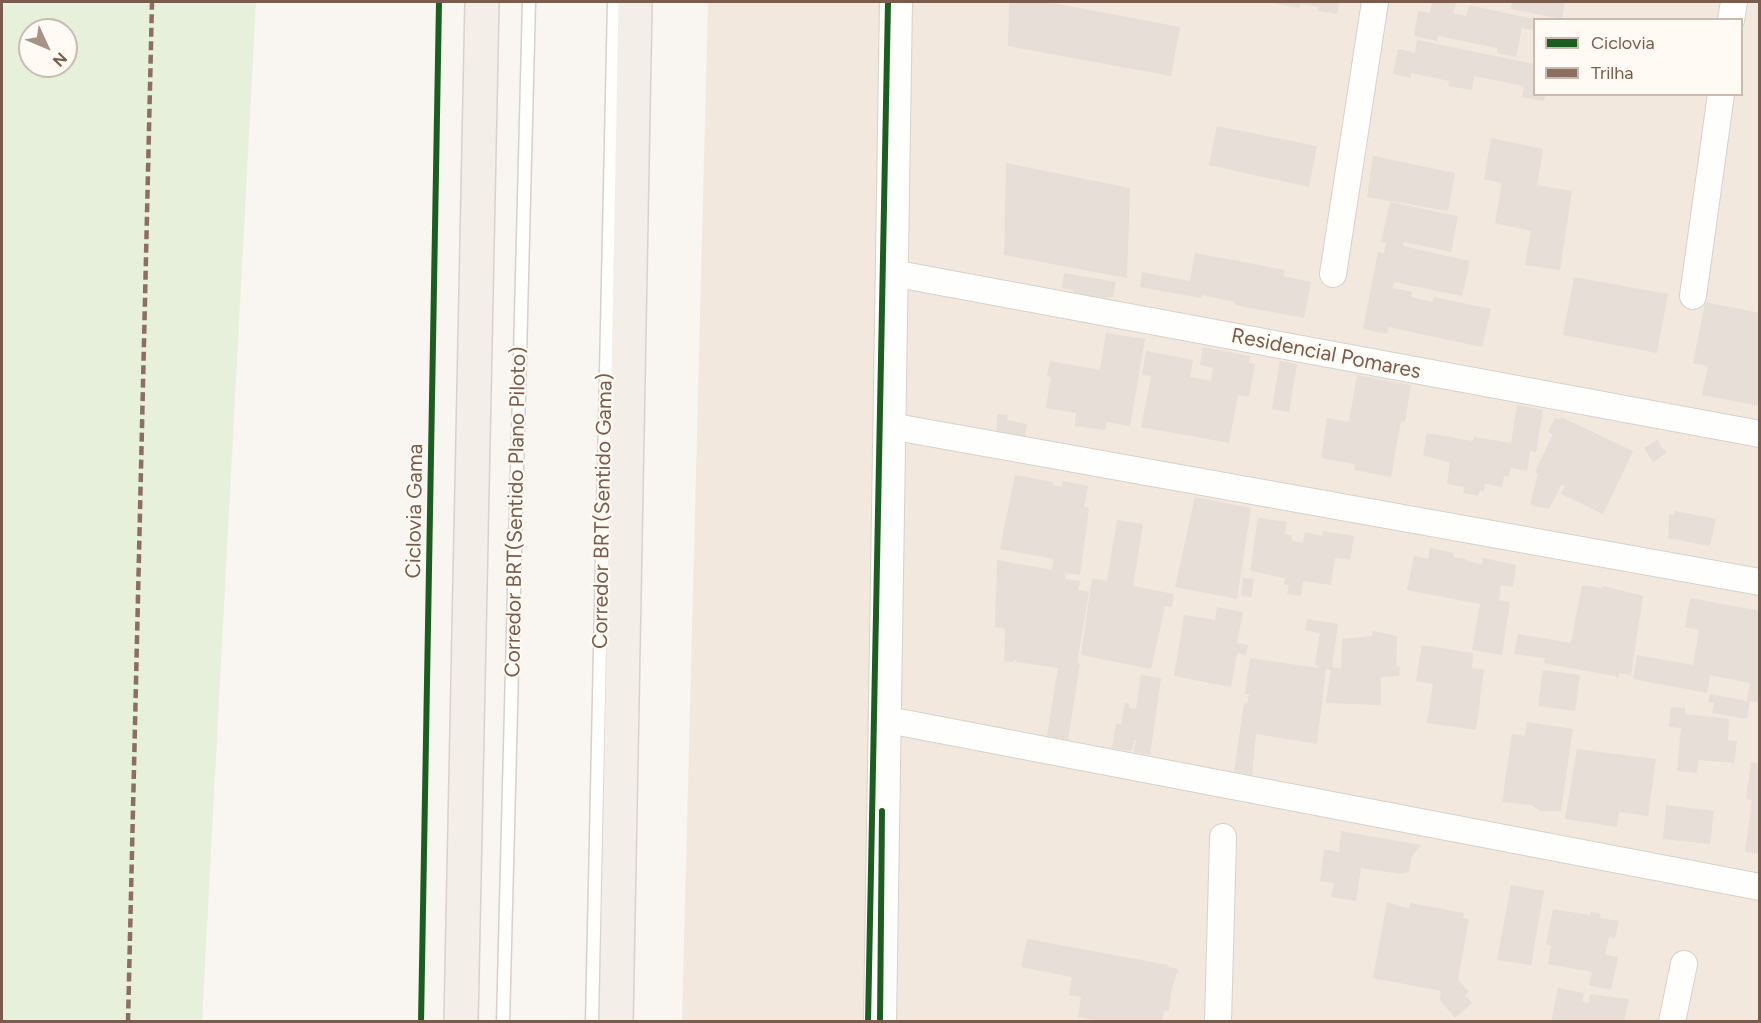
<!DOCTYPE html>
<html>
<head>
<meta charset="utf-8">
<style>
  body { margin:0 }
  #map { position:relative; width:1761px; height:1023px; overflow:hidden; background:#f9f5f0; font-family:Figtree,sans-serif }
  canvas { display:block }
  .frame { position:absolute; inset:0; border:3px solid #7a5c4d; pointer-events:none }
  .legend { position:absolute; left:1533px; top:18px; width:210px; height:78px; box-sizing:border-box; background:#fffaf3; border:2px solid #cabbb1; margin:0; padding:8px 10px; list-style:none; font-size:18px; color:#7a5c4d }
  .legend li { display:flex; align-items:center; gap:12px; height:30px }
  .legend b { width:30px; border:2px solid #cabbb1 }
  .north { position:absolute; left:18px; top:18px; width:60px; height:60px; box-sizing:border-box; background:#fffaf3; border:2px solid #cabbb1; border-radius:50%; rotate:134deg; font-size:16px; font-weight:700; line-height:24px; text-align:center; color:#7a5c4d }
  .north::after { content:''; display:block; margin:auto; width:21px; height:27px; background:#a69286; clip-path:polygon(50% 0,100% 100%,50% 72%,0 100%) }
</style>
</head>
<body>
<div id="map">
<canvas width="1761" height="1023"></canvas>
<div class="frame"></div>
<ul class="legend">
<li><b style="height:8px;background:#1b5e20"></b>Ciclovia</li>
<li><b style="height:8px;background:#8d6e63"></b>Trilha</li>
</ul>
<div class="north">N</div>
</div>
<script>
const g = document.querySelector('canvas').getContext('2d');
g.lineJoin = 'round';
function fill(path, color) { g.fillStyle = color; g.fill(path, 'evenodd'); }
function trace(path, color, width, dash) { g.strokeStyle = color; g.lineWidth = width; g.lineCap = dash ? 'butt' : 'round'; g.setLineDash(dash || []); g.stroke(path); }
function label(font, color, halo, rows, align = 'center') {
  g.font = font + ' Figtree,sans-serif'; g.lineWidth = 4.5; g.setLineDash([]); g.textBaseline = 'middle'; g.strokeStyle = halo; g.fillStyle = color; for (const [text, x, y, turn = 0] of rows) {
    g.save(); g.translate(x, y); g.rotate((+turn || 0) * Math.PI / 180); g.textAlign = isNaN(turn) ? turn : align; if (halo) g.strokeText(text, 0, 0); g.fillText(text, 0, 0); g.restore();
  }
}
const residential = new Path2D(`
  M708,2H1759V1021H682ZM1534,20H1742V94H1534Z`);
const green = new Path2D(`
  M2,2H256L202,1021H2ZM30,30H66V66H30Z`);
const building = new Path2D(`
  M1009,2H1047L1180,27L1171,76L1008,46Z
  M1269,2H1339L1337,14L1317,11L1318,7L1300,4V8Z
  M1432,2L1456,3L1453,13L1466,16L1469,5L1534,19V30L1522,28L1516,57L1497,53V48L1438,36L1437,41L1414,36L1418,11L1430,13Z
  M1512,2H1565L1562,19L1511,9Z
  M1417,40L1534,64V94H1545L1544,101L1522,97L1524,86L1474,76L1472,90L1448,86L1449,81L1411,73V78L1393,74L1398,49L1415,53Z
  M1217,126L1317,146L1309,187L1209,165Z
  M1491,138L1543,149L1537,185L1572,191L1560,270L1525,265L1531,231L1495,223L1502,183L1484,179Z
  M1373,156L1455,173L1448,211L1367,197Z
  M1006,163L1130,188L1127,278L1004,255Z
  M1390,202L1458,216L1451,252L1404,242L1403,246L1470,261L1462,296L1394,282L1393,288L1412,292L1411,297L1432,302L1434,297L1491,309L1482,347L1388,327L1387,334L1363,329L1378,252L1384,253L1386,243L1381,242Z
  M1195,253L1285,270L1283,276L1311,282L1304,318L1235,305V302L1202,295L1201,298L1140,287L1142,272L1190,281Z
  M1064,273L1116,282L1113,297H1107L1106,303L1074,297L1073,290L1062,288Z
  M1574,277L1668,294L1657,353L1563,335Z
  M1705,302L1760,313V406L1702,395L1708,366L1693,363Z
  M1106,333L1145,339L1130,426L1107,422L1105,430L1075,426L1076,413L1046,408L1051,377L1047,376L1050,361L1100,370Z
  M1203,347L1250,356L1249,363L1255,364L1249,397L1238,395L1229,443L1141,427L1151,376L1142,375L1146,351L1193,360L1190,377L1211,381L1213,368L1200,365Z
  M1280,361L1297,364L1289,412L1272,409Z
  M1357,375L1411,385L1405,422L1401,421L1391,477L1354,470L1355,464L1321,458L1327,418L1349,422Z
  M1517,405L1543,410L1536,452L1530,451L1527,471L1511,468L1509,477L1504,476L1502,487L1485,484L1484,491L1480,490L1478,496L1463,493L1464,487L1447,484L1450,463L1423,455L1427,433L1473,441L1474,437L1511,443Z
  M997,414L1008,415L1007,420L1027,424L1021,460L996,455Z
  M1561,417L1633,451L1603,514L1561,494L1565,486L1562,484L1549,509L1530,505L1538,474L1535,472L1553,434L1548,432L1555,418L1560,420Z
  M1657,440L1666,453L1653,462L1644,448Z
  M1015,475L1053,482V485L1062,487L1063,481L1088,486L1084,507L1089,508L1080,575L1066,573L1065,579L1080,581L1078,590L1089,592L1077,663L1080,664L1068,740L1047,736L1058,668L1016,662L1017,659L1012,662L1004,661L1005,628L995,627L997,560L1052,570L1054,559L1000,549Z
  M1195,497L1251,508L1237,599L1175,587Z
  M1675,511L1716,519L1710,546L1668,538L1669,515H1674Z
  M1258,518L1287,522L1285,534L1292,536V541L1303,543L1305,532L1322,536L1323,531L1354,536L1350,560L1335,558L1331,585L1303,581L1301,596L1287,594L1289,585H1284L1285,578L1250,571Z
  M1117,520L1143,524L1133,586L1174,594L1172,607L1165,606L1151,669L1081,655L1092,578L1107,581Z
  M1430,548L1454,553L1453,557L1466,559V561L1482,564L1483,558L1516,565L1513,587L1501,585L1499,600L1510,602L1502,655L1472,650L1480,604L1407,590L1414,556L1428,559Z
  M1243,578L1254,579L1251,597L1241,596Z
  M1582,585L1602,588L1603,586L1643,596L1631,675L1619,673V677L1587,671L1544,663L1545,658L1514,654L1518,634L1571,643Z
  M1690,598L1760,611V703L1750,701L1747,719L1712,713L1714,703L1708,702L1710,694L1747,701L1750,683L1710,675L1707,693L1633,679L1637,655L1693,665L1699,630L1685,627Z
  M1217,607L1243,612L1237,643L1248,645L1246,655L1237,653L1231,687L1174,676L1184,615L1215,620Z
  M1307,619L1338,624L1332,667L1341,668L1342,639L1372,636L1373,631L1397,636L1396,666L1400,667L1399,676L1381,677V705L1326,703L1331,670L1326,669L1317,744L1256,734L1252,775L1234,772L1244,703L1247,704L1249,694H1245L1250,658L1318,668L1319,665H1315L1320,633L1305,630Z
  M1422,645L1473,653L1472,668L1484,670L1476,730L1427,723L1433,684L1416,681Z
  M1543,670L1580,675L1575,711L1538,706Z
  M1141,675L1161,678L1150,755L1134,752L1136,740H1134L1132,751L1112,748L1116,724H1121L1125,703L1129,704V708L1136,709Z
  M1671,707L1685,708V714L1729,719L1728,740L1737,741L1734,763L1698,760L1697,773L1677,771L1681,728L1669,727Z
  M1527,722L1573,729L1561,810L1557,811H1541L1531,805L1502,802L1512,734L1525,736Z
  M1577,749L1656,759L1648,816L1619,812L1617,827L1565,819Z
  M1751,762L1760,764V854L1745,852L1752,800L1746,799Z
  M1666,805L1714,811L1710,844L1663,839Z
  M1341,831L1421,845L1412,856L1409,872L1401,874L1361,868L1356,901L1331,897L1334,883L1320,881L1324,849L1339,852Z
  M1511,885L1544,891L1531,965L1497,960Z
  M1387,902L1402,907L1409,908L1410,903L1464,913L1463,918L1469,919L1458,980L1469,992L1465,995L1472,1003L1455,1018L1440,1000L1441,991L1373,978Z
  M1553,909L1590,915L1591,911L1601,914L1600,918L1619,921L1615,938L1609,937L1605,955L1618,957L1611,990L1589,985L1592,972L1548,964L1551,945L1546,944Z
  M1027,939L1168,965L1167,967L1178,969L1171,992L1169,1011L1164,1010L1162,1022H1105L1078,1017L1081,997L1069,995L1072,977L1021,967Z
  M1558,988L1584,993L1582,1002L1589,1003L1590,994L1629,999L1624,1022H1551Z`);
const service = new Path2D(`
  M503,1022L529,2
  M592,1022L614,2`);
const minor = new Path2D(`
  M1731,20L1734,2
  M892,273L1760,434
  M1333,274L1375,2
  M1693,296L1721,94
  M890,426L1760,582
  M883,719L1760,887
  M1218,1022L1223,837
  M1672,1022L1684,964`);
const tertiary = new Path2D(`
  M880,1022L896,2`);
const primary = new Path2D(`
  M461,1022L482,2
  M616,1022L635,2`);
const quiet = new Path2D(`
  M128,1022L152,2`);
const cycleway = new Path2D(`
  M421,1022L439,2
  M868,1022L888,2
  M880,1022L882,811`);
const streetNames = [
  ["Residencial Pomares",1326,354,11],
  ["Ciclovia Gama",415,511,-89],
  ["Corredor BRT(Sentido Gama)",603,511,-89],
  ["Corredor BRT(Sentido Plano Piloto)",516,512,-89]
];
fill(residential, '#f2e8de');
fill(green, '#e7f0db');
fill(building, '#e6ded7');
trace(service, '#d7d1cb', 15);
trace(minor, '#d7d1cb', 28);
trace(tertiary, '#d7d1cb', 34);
trace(primary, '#dad1cc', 36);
trace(service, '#fefefd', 12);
trace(minor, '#fefefd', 26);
trace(tertiary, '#fefefd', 32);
trace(primary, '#f3eee8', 33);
trace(quiet, '#8d6e63', 4.5, [9, 4.5]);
trace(cycleway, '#1b5e20', 6);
label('21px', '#7a5c4d', '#fffaf3', streetNames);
</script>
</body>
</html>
